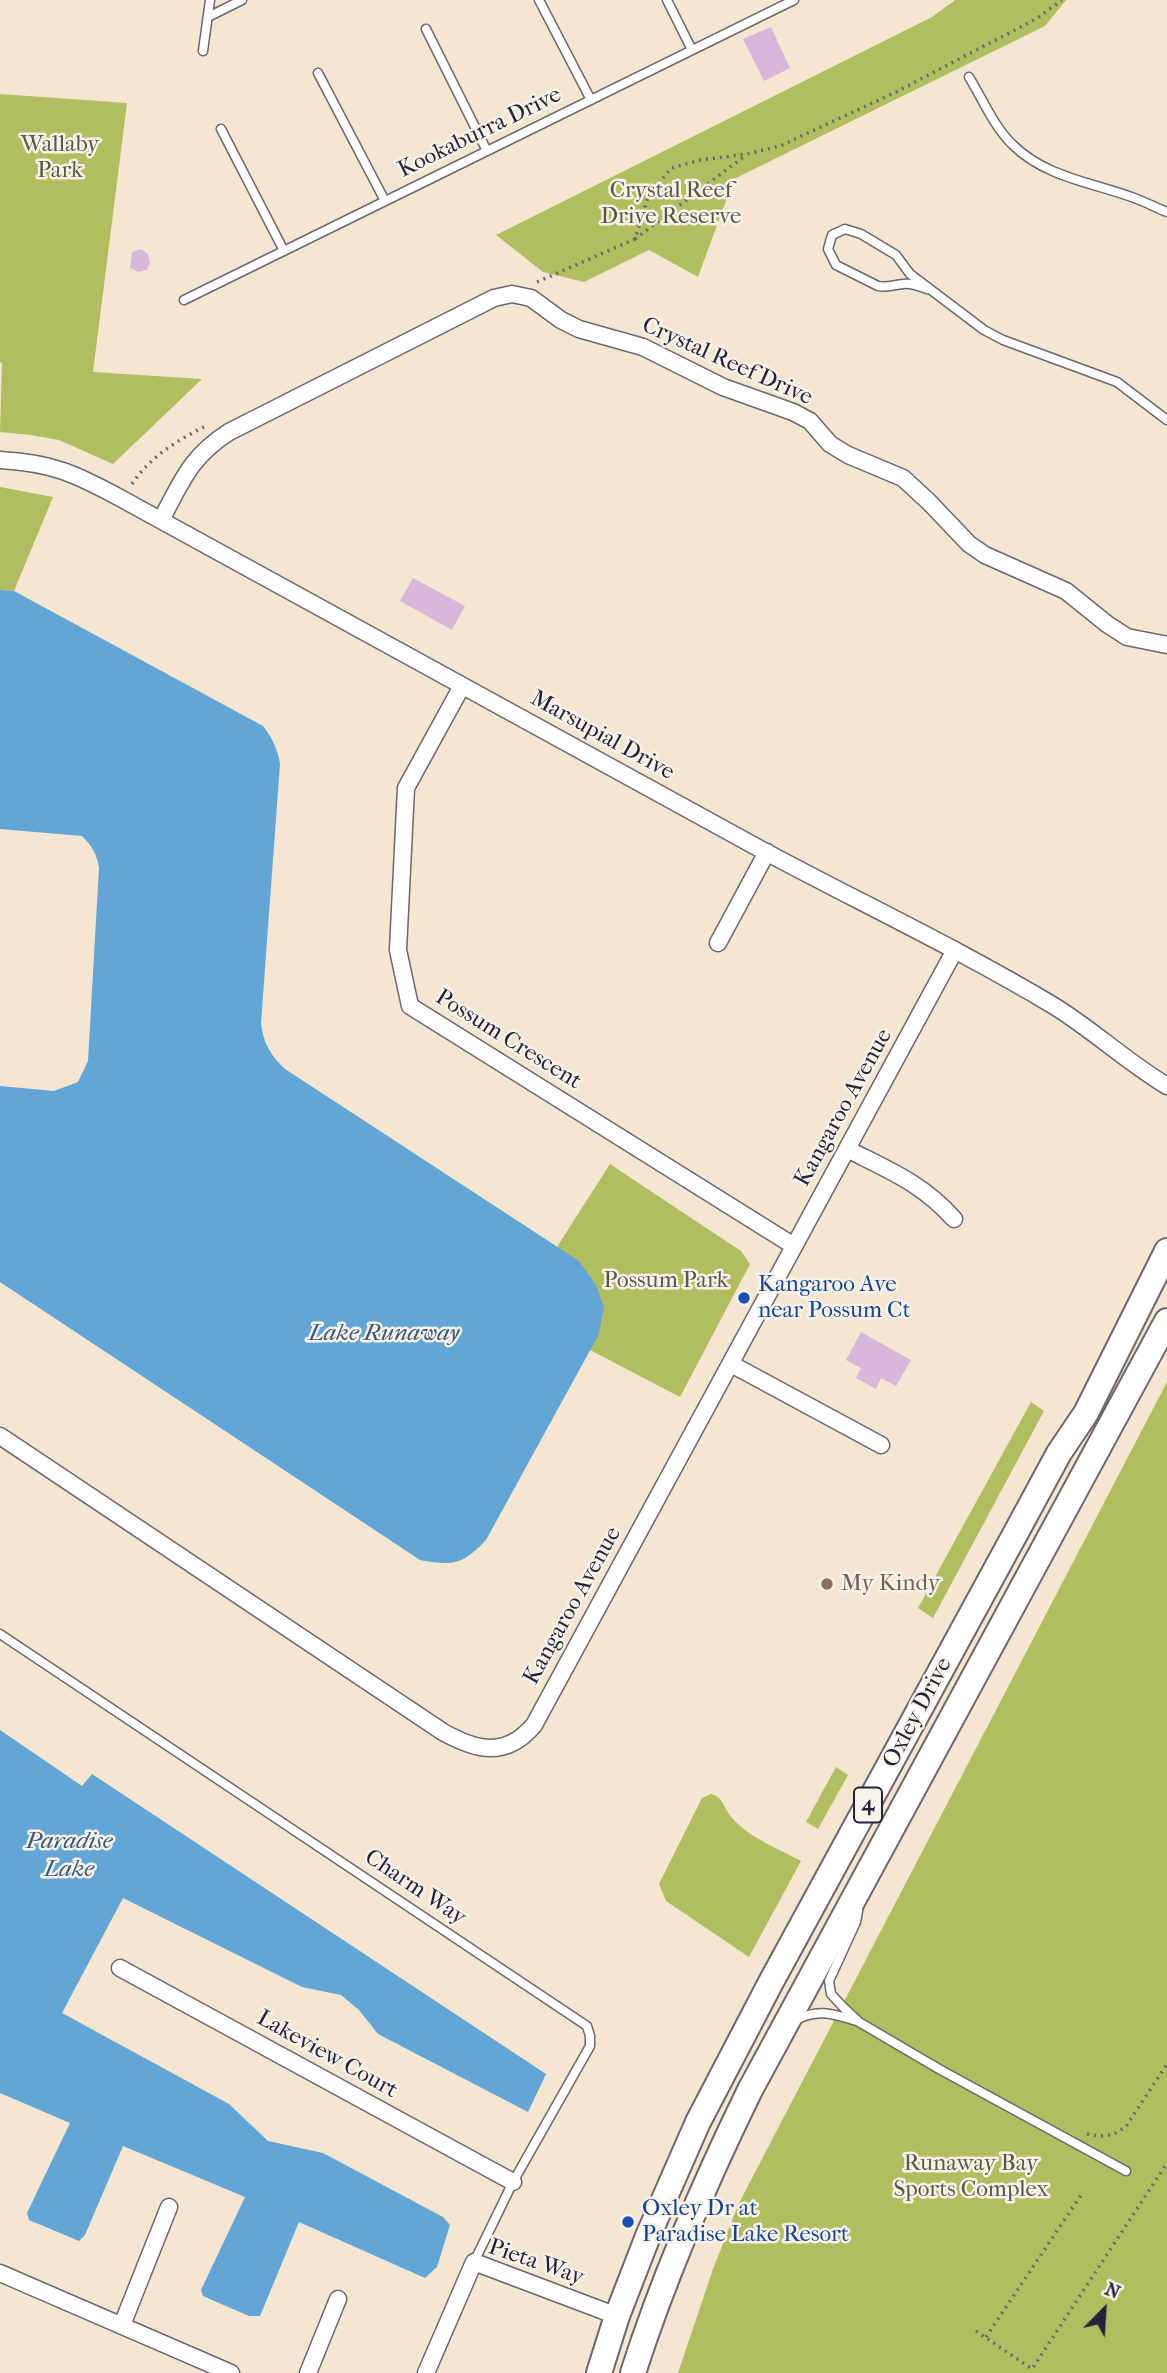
<!DOCTYPE html>
<html>
<head>
<meta charset="utf-8">
<style>
  body { margin:0 }
  #map { position:relative; width:1167px; height:2373px; overflow:hidden; background:#f4e6d0; font-family:"IM FELL French Canon",serif }
  canvas { display:block }
  .north { position:absolute; left:1069px; top:2275px; width:70px; height:70px; -webkit-text-stroke:5px #f7f3e8; paint-order:stroke; rotate:24deg; font-size:19px; font-weight:700; line-height:28px; text-align:center; color:#22223b }
  .north::after { content:''; display:block; margin:auto; width:24px; height:32px; background:#22223b; clip-path:polygon(50% 0,100% 100%,50% 72%,0 100%) }
</style>
</head>
<body>
<div id="map">
<canvas width="1167" height="2373"></canvas>
<div class="north">N</div>
</div>
<script>
const g = document.querySelector('canvas').getContext('2d');
g.lineJoin = 'round';
function fill(path, color) { g.fillStyle = color; g.fill(path, 'evenodd'); }
function trace(path, color, width, dash) { g.strokeStyle = color; g.lineWidth = width; g.lineCap = dash ? 'butt' : 'round'; g.setLineDash(dash || []); g.stroke(path); }
function label(font, color, halo, rows, align = 'center') {
  g.font = font + ' "IM FELL French Canon",serif'; g.lineWidth = 5; g.setLineDash([]); g.textBaseline = 'middle'; g.strokeStyle = halo; g.fillStyle = color; for (const [text, x, y, turn = 0] of rows) {
    g.save(); g.translate(x, y); g.rotate((+turn || 0) * Math.PI / 180); g.textAlign = isNaN(turn) ? turn : align; if (halo) g.strokeText(text, 0, 0); g.fillText(text, 0, 0); g.restore();
  }
}
const green = new Path2D(`
  M955,0H1066L1045,26L734,179L698,277L649,250L584,282L543,272L496,235L932,17Z
  M0,94L127,103L93,372L202,379L113,464L59,440L31,435L0,432L2,363L0,362Z
  M0,487L53,497L14,591L0,590Z
  M610,1164L741,1251L750,1264L680,1397L590,1350C619,1297 593,1282 557,1247Z
  M1167,1382V2373H678L713,2269L739,2203Z
  M1031,1402L1044,1411L933,1618L918,1608Z
  M836,1767L848,1775L818,1829L806,1822Z
  M711,1794C725,1798 724,1810 733,1819C750,1838 779,1849 801,1861L749,1957L666,1901L659,1884L702,1798Z`);
const water = new Path2D(`
  M0,590L14,591L263,726C272,737 278,750 280,764L261,1023C263,1043 271,1056 285,1069L579,1261L596,1285L604,1307L599,1334L486,1540C462,1565 454,1566 420,1560L0,1282V1086L54,1091L78,1082L88,1061L99,868C97,854 92,846 82,836L0,829Z
  M0,1730L82,1786L92,1774L546,2074L528,2112L378,2034L359,2010L341,1995L302,1987L123,1898L62,2013L229,2104L268,2141L323,2153L443,2217L450,2225L437,2267L425,2278L299,2222L260,2316H249L203,2296L201,2290L245,2197L123,2146L85,2235L79,2241L29,2220L27,2213L70,2123L0,2093Z`);
const building = new Path2D(`
  M771,27L790,68L764,81L743,39Z
  M141,249L148,254L150,262L147,270L138,272L130,268L132,252Z
  M413,578L465,606L452,630L400,601Z
  M861,1332L911,1360L896,1386L881,1378L876,1389L856,1378L861,1368L846,1360Z`);
const path = new Path2D(`
  M635,239L746,155
  M537,282L635,239L648,197L671,168L701,160L747,154L780,146L894,93L1036,19L1062,0
  M132,484C150,457 176,441 204,427
  M1087,2134C1104,2137 1114,2137 1127,2125L1167,2064
  M976,2331L1032,2369L1167,2163
  M986,2337L1081,2195`);
const lane = new Path2D(`
  M539,0L591,100
  M667,0L692,50
  M208,17L242,0
  M426,29L487,151
  M203,51L210,0
  M318,73L385,201
  M969,77C983,100 994,127 1013,145C1046,178 1096,183 1137,199C1147,203 1157,208 1167,212
  M221,129L284,251
  M927,289C919,286 911,283 903,284C893,285 887,288 878,286L836,265L828,249L832,235L845,229L861,234L896,255L910,274L984,330L1003,340L1117,382L1167,420
  M184,300L794,0
  M0,1634L587,2026L590,2036V2046L513,2182L474,2262
  M858,1911L856,1922L829,1981L831,1994L844,2008L859,2022L939,2069L1126,2171
  M796,2020C818,2008 833,2014 857,2021`);
const street = new Path2D(`
  M0,460C53,463 76,474 122,499C335,616 548,733 762,850C859,902 959,949 1054,1006C1093,1030 1127,1062 1167,1086
  M161,520C182,481 190,457 229,432L494,298L512,294L531,298L561,320L579,329L643,347L723,387L793,412L810,421L830,444L848,455L903,478L929,502L969,544L985,555L1066,591L1107,624L1127,637L1167,645
  M462,686L406,788L398,950L410,1006L794,1246
  M718,943L767,852
  M847,1149C888,1170 922,1183 954,1219
  M731,1364L881,1445
  M0,1436L443,1732C477,1751 506,1758 534,1725L955,950
  M120,1968L513,2182
  M0,2273L231,2373
  M122,2325L169,2207
  M308,2373L338,2299
  M426,2373L474,2262L617,2316`);
const primary = new Path2D(`
  M599,2373L617,2316L648,2236L698,2122L771,1982L1019,1527L1059,1453L1086,1413L1167,1251
  M633,2373C664,2276 705,2182 750,2090L1167,1321`);
const markers = [
  [744,1298,7,"#1a4fb4"],
  [827,1584,7,"#8d6e63"],
  [628,2222,7,"#1a4fb4"]
];
const shields = [
  [868,1805,28]
];
const shieldNames = [
  ["4",868,1805]
];
const streetNames = [
  ["Kookaburra Drive",480,133,-26],
  ["Crystal Reef Drive",727,362,24],
  ["Marsupial Drive",602,736,29],
  ["Possum Crescent",508,1040,32],
  ["Kangaroo Avenue",844,1108,-61],
  ["Kangaroo Avenue",573,1606,-61],
  ["Oxley Drive",918,1713,-62],
  ["Charm Way",415,1888,34],
  ["Lakeview Court",327,2055,29],
  ["Pieta Way",536,2263,19]
];
const parkNames = [
  ["Wallaby",60,145],
  ["Park",60,171],
  ["Crystal Reef",671,191],
  ["Drive Reserve",671,217],
  ["Possum Park",666,1281],
  ["Runaway Bay",971,2164],
  ["Sports Complex",971,2190]
];
const transitNames = [
  ["Kangaroo Ave",758,1285],
  ["near Possum Ct",758,1311],
  ["Oxley Dr at",642,2209],
  ["Paradise Lake Resort",642,2235]
];
const educationNames = [
  ["My Kindy",841,1584]
];
const waterNames = [
  ["Lake Runaway",384,1334],
  ["Paradise",69,1842],
  ["Lake",69,1870]
];
fill(green, '#b0be60');
fill(water, '#61a6d6');
fill(building, '#d8b7da');
trace(lane, '#6c676f', 11);
trace(street, '#6c676f', 19);
trace(primary, '#6c676f', 28);
trace(path, '#6c676f', 3.5, [2, 5]);
trace(lane, '#fff', 8);
trace(street, '#fff', 16);
trace(primary, '#fff', 24);
for (const [x, y, r, color] of markers) { const dot = new Path2D(); dot.arc(x, y, r, 0, 2 * Math.PI); g.fillStyle = color; g.fill(dot); trace(dot, '#f7f3e8', 2.5); }
for (const [x, y, w] of shields) { const box = new Path2D(); box.roundRect(x - w / 2, y - 17.5, w, 35, 5); g.fillStyle = '#f7f3e8'; g.fill(box); trace(box, '#22223b', 2); }
label('bold 21px', '#22223b', null, shieldNames);
label('23px', '#22223b', '#f7f3e8', streetNames);
label('23px', '#545948', '#f7f3e8', parkNames);
label('23px', '#164399', '#f7f3e8', transitNames, 'left');
label('23px', '#785e54', '#f7f3e8', educationNames, 'left');
label('italic 24px', '#3b5779', '#f7f3e8', waterNames);
</script>
</body>
</html>
